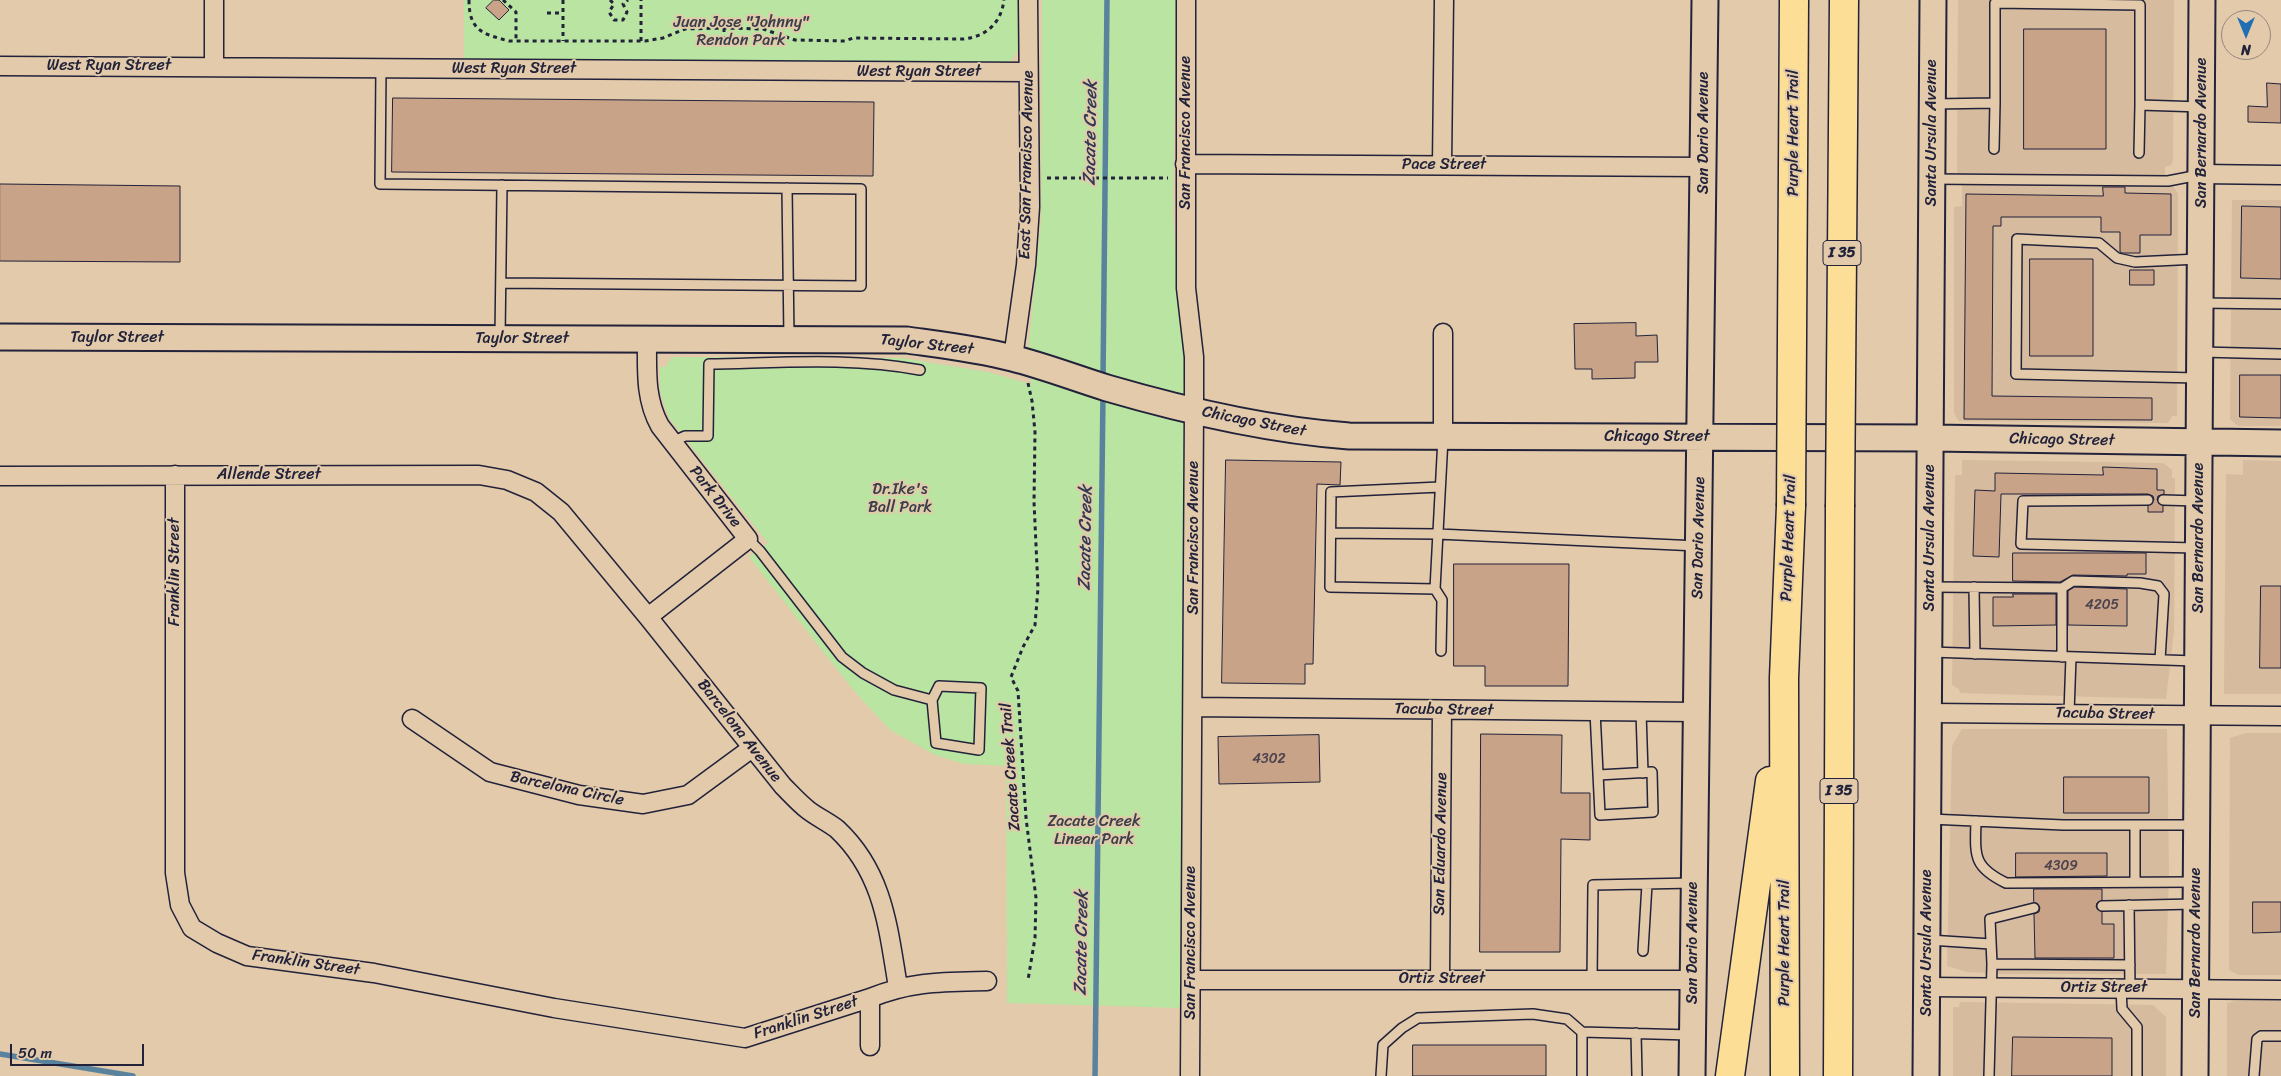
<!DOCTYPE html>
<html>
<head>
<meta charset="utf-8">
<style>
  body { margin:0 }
  #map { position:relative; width:2281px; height:1076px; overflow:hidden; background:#e2caaa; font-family:Sriracha,sans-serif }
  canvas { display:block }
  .north { position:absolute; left:2221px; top:10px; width:50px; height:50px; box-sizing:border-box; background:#e2caaa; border:1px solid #95877e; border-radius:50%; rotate:180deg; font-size:14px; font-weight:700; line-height:20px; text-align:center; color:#22223b }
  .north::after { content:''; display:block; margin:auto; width:18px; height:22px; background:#1f6fb2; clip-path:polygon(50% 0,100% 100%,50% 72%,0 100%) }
  .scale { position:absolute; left:10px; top:1044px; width:134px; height:22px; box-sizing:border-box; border:2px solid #22223b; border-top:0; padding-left:6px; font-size:15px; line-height:18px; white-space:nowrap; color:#22223b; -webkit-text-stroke:4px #e2caaa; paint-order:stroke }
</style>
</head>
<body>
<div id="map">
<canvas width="2281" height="1076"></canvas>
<div class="north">N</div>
<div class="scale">50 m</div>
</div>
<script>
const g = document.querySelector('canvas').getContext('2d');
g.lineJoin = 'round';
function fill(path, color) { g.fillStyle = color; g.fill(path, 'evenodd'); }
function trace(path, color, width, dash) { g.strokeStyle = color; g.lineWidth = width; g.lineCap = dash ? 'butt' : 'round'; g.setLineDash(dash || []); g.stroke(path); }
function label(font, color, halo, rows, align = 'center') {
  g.font = font + ' Sriracha,sans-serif'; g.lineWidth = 4; g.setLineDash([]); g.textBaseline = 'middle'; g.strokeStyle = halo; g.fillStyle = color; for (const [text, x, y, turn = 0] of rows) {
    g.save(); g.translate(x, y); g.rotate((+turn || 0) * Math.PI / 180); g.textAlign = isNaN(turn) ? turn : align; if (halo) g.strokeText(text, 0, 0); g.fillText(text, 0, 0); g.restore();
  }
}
const built = new Path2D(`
  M1958,0H2174L2173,161L2171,165L2165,167V173L2178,194L2177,416H2172L2168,423L1959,421L1956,417L1954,412V207L1962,206V186L1957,171Z
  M2232,200H2281V426H2238L2230,419Z
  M1962,460L2163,463L2172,470V478H2175L2174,631L2166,699L1960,693L1959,689L1952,685L1955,475H1962Z
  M2243,460L2281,461V694H2224L2226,474L2243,475Z
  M1962,729H2167L2169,874L2166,974H2003L1967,972L1947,966L1952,746Z
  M2246,733H2281V975H2239L2229,970L2230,738Z
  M2235,1001H2281V1076H2227V1003Z
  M1960,1002L2153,1005L2166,1017V1076H1953V1007H1959Z`);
const green = new Path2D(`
  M464,0H1018V50L1011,61L995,64L464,63Z
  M1042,0H1176L1173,214L1184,363L1180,1008L1007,1003L1006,766L964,764L935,755L890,730L854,691L749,557L768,543L669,418L660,392V367H665L672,357L902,358L988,372L1031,384L1029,341L1041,221Z`);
const stream = new Path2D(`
  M1103,379L1107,0
  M0,1054L133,1076
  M1095,1076L1103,393`);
const building = new Path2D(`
  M494,0H499L509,10L499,20L486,8Z
  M2024,29H2106V149H2024Z
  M2267,83L2281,84V123L2248,122V106L2267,107Z
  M393,98L874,102L873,176L392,172Z
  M0,184L180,186V262L0,261Z
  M2103,187H2125V193L2171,194V235H2140V253H2122L2120,252V232H2101V217H2001V226H1993L1992,396L2152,398V420L1964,419L1966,194L2103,196Z
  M2242,206L2281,207V279L2241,278Z
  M2030,259H2093V356H2030Z
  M2130,270H2154V285H2130Z
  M1636,323V336L1657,335L1658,362H1635V378L1592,379V369H1575L1574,324Z
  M2240,375H2281V418L2240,417Z
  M1226,460L1341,462L1340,485L1317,484L1313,664H1305V684L1222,683Z
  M2103,467L2157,469V490H2164V494L2158,496L2157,500L2163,506V512H2148V506L2154,500L2153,496L2148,494H2001L1999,557L1973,556L1975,490L1995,491V473L2103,475Z
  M2013,553H2146V574H2127V576L2073,575L2060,582L2013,581Z
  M1454,564H1569L1568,686H1485V666H1454Z
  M2261,586H2281V668H2260Z
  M2075,587L2127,589V626L2068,625V591Z
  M2013,594H2056V625L1993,626V597H2013Z
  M1481,734L1562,735L1561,793H1590V840L1561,839L1560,952H1480Z
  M1319,735L1320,782L1219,784L1218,737Z
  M2064,777H2149V813H2064Z
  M2016,853H2107V876L2016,877Z
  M2034,889H2102V900L2097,903L2096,907L2102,912V924H2114V958H2035L2034,914L2039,912L2040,907L2034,902Z
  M2253,902H2281V932L2253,933Z
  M2013,1037L2112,1038V1076H2012Z
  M1413,1045H1546V1076H1413Z`);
const path = new Path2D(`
  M469,0C469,31 483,34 509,41H645L663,38L685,29L724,28L763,29L795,40L845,41L853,38L964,39C987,36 1001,23 1004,0
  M503,0L516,12V41
  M563,0V41
  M610,0L614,4L609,12L614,20H623L627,12L623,4L628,0
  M547,13H563
  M724,28V44
  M641,41V0
  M1047,178H1168
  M1028,383L1032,401L1035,432L1034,502L1038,588L1035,625L1023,647L1011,677L1018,691L1026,818L1036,898L1035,938L1028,980`);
const lane = new Path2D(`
  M381,68L380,184L861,189V286L501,283
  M1933,104L1995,103V3L2140,5V105L2201,107
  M1994,149L1995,103
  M2139,153L2140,105
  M1932,179L2168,181L2199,175
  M787,188L789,338
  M2198,259L2135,262L2117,258L2099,243L2017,239L2016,374L2198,378
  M2201,303L2281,304
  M500,337L502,185
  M2201,352L2281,354
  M672,442L685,436H708L709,364C778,363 851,357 920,370
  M2148,500L2023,501L2021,544L2196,548
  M2163,500L2198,501
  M1331,533L1438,534L1698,546
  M748,539L760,551L842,657L863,673L894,690L932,700L936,743L979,750L981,688L939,686L932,700
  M1931,587L2062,588V657
  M1974,587L1975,654
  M2062,588L2073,581L2140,583L2158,586L2164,594L2160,660
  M1435,589L1330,587L1331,492L1440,487
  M1441,651L1442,600L1435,589L1443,438
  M1931,652L2195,661
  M1595,711L1600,815L1653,812L1652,772L1598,775
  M1641,712L1643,773
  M2069,713L2071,657
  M1930,819L2063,825H2194
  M1976,821C1975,856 1973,867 2006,883L2194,882
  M2135,882V825
  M2129,905L2130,988
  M2102,906L2194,904
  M1929,940L1991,944
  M1643,951L1647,884
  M1992,964L2130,965
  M1592,980L1593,885L1693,883
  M2121,988L2122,1009L2137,1027V1076
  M1636,1033L1637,1076
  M1381,1076L1383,1045L1402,1028L1418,1018L1533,1014L1567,1019L1582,1032
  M1582,1076V1032L1690,1035
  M1989,1076L1992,964L1990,919L2034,908
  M2254,1076L2257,1039L2261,1036H2281`);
const street = new Path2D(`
  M1186,0V288L1194,357V410L1190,1076
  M0,66L1028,72
  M214,67V0
  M1185,164L1704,167
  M1442,164L1444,0
  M2201,174L2281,175
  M647,340C647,371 645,399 660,426L748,539L648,617
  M1013,358L1026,265L1030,207L1028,0
  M1443,436V333
  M175,475V873L180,905L192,928L217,943L247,956L374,973L554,1008L745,1038L870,998V1046
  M0,476L479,475L507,480L536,492L561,512L648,617L783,786C791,794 799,803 808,810C817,817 828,822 837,829C884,873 888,928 898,987
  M1193,707L1695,712
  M1929,713L2281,716
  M412,719L490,772L579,795L643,804L688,795L752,748
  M1440,978L1442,710
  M1191,980H1693
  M1927,987L2281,990
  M870,998C912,981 943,982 987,981`);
const secondary = new Path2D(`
  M0,337L907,340C943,345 978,349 1012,358C1044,366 1075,378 1107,388C1186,411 1267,430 1349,436L1931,438L2281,443
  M1692,1076C1694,717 1703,359 1705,0
  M1926,1076L1933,0
  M2195,1076L2202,0`);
const highway = new Path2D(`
  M1730,1076L1770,781
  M1785,1076L1784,678L1791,506
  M1838,1076L1840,507`);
const highwayBridge = new Path2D(`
  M1791,506L1794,0
  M1840,507L1844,0`);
const numberNames = [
  ["4205",2102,605],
  ["4302",1269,759],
  ["4309",2061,866]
];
const shields = [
  [1842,253,38],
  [1839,791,38]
];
const shieldNames = [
  ["I 35",1842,253],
  ["I 35",1839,791]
];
const parkNames = [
  ["Juan Jose \"Johnny\"",741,23],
  ["Rendon Park",741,41],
  ["Dr.Ike's",900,490],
  ["Ball Park",900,508],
  ["Zacate Creek",1094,822],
  ["Linear Park",1094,840]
];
const streetNames = [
  ["West Ryan Street",109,66],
  ["West Ryan Street",514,69],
  ["West Ryan Street",919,72],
  ["San Francisco Avenue",1186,133,-90],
  ["San Dario Avenue",1704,133,-90],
  ["Purple Heart Trail",1794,133,-90],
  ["Santa Ursula Avenue",1932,133,-90],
  ["San Bernardo Avenue",2202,133,-90],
  ["East San Francisco Avenue",1027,165,-89],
  ["Pace Street",1444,165],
  ["Taylor Street",117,338],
  ["Taylor Street",522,339],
  ["Taylor Street",927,345,6],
  ["Chicago Street",1254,422,11],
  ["Chicago Street",1657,437],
  ["Chicago Street",2062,440,1],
  ["Allende Street",269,475],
  ["Park Drive",715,497,52],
  ["San Francisco Avenue",1194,538,-90],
  ["San Dario Avenue",1699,538,-89],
  ["Purple Heart Trail",1789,538,-88],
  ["Santa Ursula Avenue",1930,538,-90],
  ["San Bernardo Avenue",2199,538,-90],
  ["Franklin Street",175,572,-90],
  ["Tacuba Street",1444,710,1],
  ["Tacuba Street",2105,714,1],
  ["Barcelona Avenue",739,731,52],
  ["Zacate Creek Trail",1011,767,-94],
  ["Barcelona Circle",567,789,12],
  ["San Eduardo Avenue",1441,844,-89],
  ["San Francisco Avenue",1191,943,-90],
  ["San Dario Avenue",1693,943,-90],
  ["Purple Heart Trail",1785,943,-90],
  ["Santa Ursula Avenue",1927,943,-90],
  ["San Bernardo Avenue",2196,943,-90],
  ["Franklin Street",306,963,8],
  ["Ortiz Street",1442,979],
  ["Ortiz Street",2104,988],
  ["Franklin Street",806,1018,-18]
];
const waterNames = [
  ["Zacate Creek",1091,133,-89],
  ["Zacate Creek",1086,538,-89],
  ["Zacate Creek",1082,943,-89]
];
fill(built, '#d6bb9e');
fill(green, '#b9e4a1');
trace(stream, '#59839d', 5.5);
fill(building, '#c8a388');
trace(building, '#22223b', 1);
trace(lane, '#22223b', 12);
trace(street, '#22223b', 21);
trace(secondary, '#22223b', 29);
trace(highway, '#22223b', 31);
trace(path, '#22223b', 3, [4, 4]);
trace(lane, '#e2caaa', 9);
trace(street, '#e2caaa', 18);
trace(secondary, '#e2caaa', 25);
trace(highway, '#fdde96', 28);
trace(highwayBridge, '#22223b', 31, []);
trace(highwayBridge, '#fdde96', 28);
label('14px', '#4c424e', null, numberNames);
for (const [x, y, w] of shields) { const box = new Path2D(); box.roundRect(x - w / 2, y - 12.5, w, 25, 4); g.fillStyle = '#e2caaa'; g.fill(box); trace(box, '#22223b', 1); }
label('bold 15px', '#22223b', null, shieldNames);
label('16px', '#393f4a', '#e2caaa', parkNames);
label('16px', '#22223b', '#e2caaa', streetNames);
label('italic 18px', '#303a54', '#e2caaa', waterNames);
</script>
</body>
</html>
